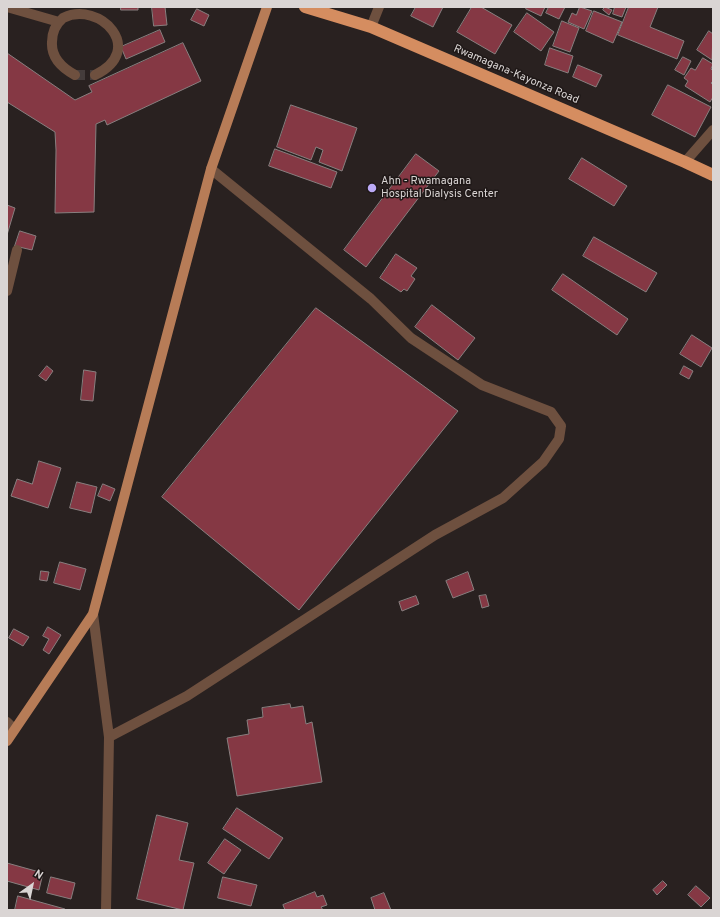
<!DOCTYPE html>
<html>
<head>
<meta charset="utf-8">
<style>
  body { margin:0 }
  #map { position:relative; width:720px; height:917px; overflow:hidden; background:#292120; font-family:Overpass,sans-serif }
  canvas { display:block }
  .frame { position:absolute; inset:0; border:8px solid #dad5d4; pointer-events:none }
  .north { position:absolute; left:12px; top:865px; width:40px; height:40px; -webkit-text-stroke:3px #1f1817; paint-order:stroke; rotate:33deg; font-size:11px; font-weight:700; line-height:16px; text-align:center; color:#dad5d4 }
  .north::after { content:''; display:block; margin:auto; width:14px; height:18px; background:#dad5d4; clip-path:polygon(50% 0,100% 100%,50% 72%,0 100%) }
</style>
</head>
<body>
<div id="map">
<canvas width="720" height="917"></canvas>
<div class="frame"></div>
<div class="north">N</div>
</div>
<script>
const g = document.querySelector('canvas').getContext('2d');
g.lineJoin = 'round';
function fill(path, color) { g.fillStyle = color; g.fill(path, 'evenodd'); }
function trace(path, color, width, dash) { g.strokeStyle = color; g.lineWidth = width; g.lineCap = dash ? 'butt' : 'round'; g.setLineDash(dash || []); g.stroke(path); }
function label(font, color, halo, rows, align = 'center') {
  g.font = font + ' Overpass,sans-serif'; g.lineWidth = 3; g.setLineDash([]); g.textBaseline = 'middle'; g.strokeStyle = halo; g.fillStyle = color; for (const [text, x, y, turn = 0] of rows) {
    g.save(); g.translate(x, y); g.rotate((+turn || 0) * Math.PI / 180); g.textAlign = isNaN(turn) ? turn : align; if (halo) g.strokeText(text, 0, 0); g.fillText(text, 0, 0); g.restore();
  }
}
const building = new Path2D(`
  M121,7H138V10H121Z
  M152,7H165L167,25L154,26Z
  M416,7H443L433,27L411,16Z
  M472,7H481L512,25L495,54L457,32Z
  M527,7H545L541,16L526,9Z
  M549,7H565L559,19L546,13Z
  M580,7L592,11L584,29L568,22L572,13L576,15Z
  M605,7L612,10L609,15L603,10Z
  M615,7H626L622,17L613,14Z
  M629,7H658L650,27L684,41L677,59L618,35Z
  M197,9L209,15L204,26L191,20Z
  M594,11L622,22L613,43L586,31Z
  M527,13L554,32L541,51L514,32Z
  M562,21L579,28L570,52L553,46Z
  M160,30L165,42L126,59L121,47Z
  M709,31L713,34L712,60L697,50Z
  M183,43L201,81L107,125L105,120L96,124L94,212L55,213L56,150L55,132L7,102V53L75,100L92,92L89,86Z
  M550,48L573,56L568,73L545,65Z
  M683,57L691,61L684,75L675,70Z
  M703,58L713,64L711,69L713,71V81L711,83L713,85V97L710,102L685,86L688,81L684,78L691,68L695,70Z
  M578,65L602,75L596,87L573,77Z
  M668,85L711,107L695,137L652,115Z
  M291,105L357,128L342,171L319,162L323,150L316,147L311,160L277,147Z
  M275,149L337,172L331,188L269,166Z
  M416,154L439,171L366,267L344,250Z
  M582,158L627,186L614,206L569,179Z
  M7,205L15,208L7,235Z
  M20,231L36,236L32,250L15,246Z
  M594,237L657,273L646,292L583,256Z
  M396,254L417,268L411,276L415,279L407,291L404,289L401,292L380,278Z
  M563,274L628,319L617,335L552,290Z
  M432,305L475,338L458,360L415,327Z
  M316,308L458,411L299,610L162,497Z
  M692,335L712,348L701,367L680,354Z
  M47,366L53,371L46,381L39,376Z
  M684,366L693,371L689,379L680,374Z
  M84,370L96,372L93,401L81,400Z
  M39,461L61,468L48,508L11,496L17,479L32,484Z
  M77,482L97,487L91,513L70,508Z
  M103,484L115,489L110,501L98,496Z
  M60,562L86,569L80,590L54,583Z
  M41,571L49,572L47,581L40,580Z
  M468,572L474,590L453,598L446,581Z
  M486,595L489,606L482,608L479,596Z
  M416,596L419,604L402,611L399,602Z
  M48,627L61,635L49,654L43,650L49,639L43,636Z
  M14,629L29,637L23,646L9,638Z
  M290,704L291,708L303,706L306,724L312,722L322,782L237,796L227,738L249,734L247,720L263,717L262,708Z
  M237,808L283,838L269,859L223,829Z
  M157,815L188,823L179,860L194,863L183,910L137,899Z
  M225,839L241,850L224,874L208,863Z
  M7,863L43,873L39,890L7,881Z
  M51,877L75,883L71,899L47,893Z
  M223,877L257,885L251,906L218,898Z
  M663,881L667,885L657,895L653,890Z
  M696,886L710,898L701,907L688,895Z
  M315,892L317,897L323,895L327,905L321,907L323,910H285L283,905Z
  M384,893L391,910H375L371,898Z
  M18,896L65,909V910H15Z`);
const minorTunnel = new Path2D(`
  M75,75H95`);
const minor = new Path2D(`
  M7,7L59,22
  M371,27L379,7
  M75,75C62,68 51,58 52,42C52,33 56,24 63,18C100,0 147,50 95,75
  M685,162L713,130
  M7,291L17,250
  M93,614L109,737L106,910
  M7,722L14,729
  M109,737L187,696L435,535L503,498L543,462L559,439L561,426L551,412L482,385L411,338L371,299L211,169`);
const major = new Path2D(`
  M7,741L93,614L211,169L267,7`);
const highway = new Path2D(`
  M305,7L371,27L685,162L713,175`);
const markers = [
  [372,188,5,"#bbaaf6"]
];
const streetNames = [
  ["Rwamagana-Kayonza Road",516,75,23]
];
const poiNames = [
  ["Ahn - Rwamagana",381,182],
  ["Hospital Dialysis Center",381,195]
];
fill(building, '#853844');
trace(building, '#887f7f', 1);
trace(minorTunnel, '#443c3b', 10, [10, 5]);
trace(minor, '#6e503f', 10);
trace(major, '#b77c57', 10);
trace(highway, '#d58d60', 12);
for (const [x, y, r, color] of markers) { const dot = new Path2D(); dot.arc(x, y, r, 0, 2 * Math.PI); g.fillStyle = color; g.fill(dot); trace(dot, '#1f1817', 1.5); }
label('11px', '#dad5d4', '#1f1817', streetNames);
label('11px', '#dad5d4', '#1f1817', poiNames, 'left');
</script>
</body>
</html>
